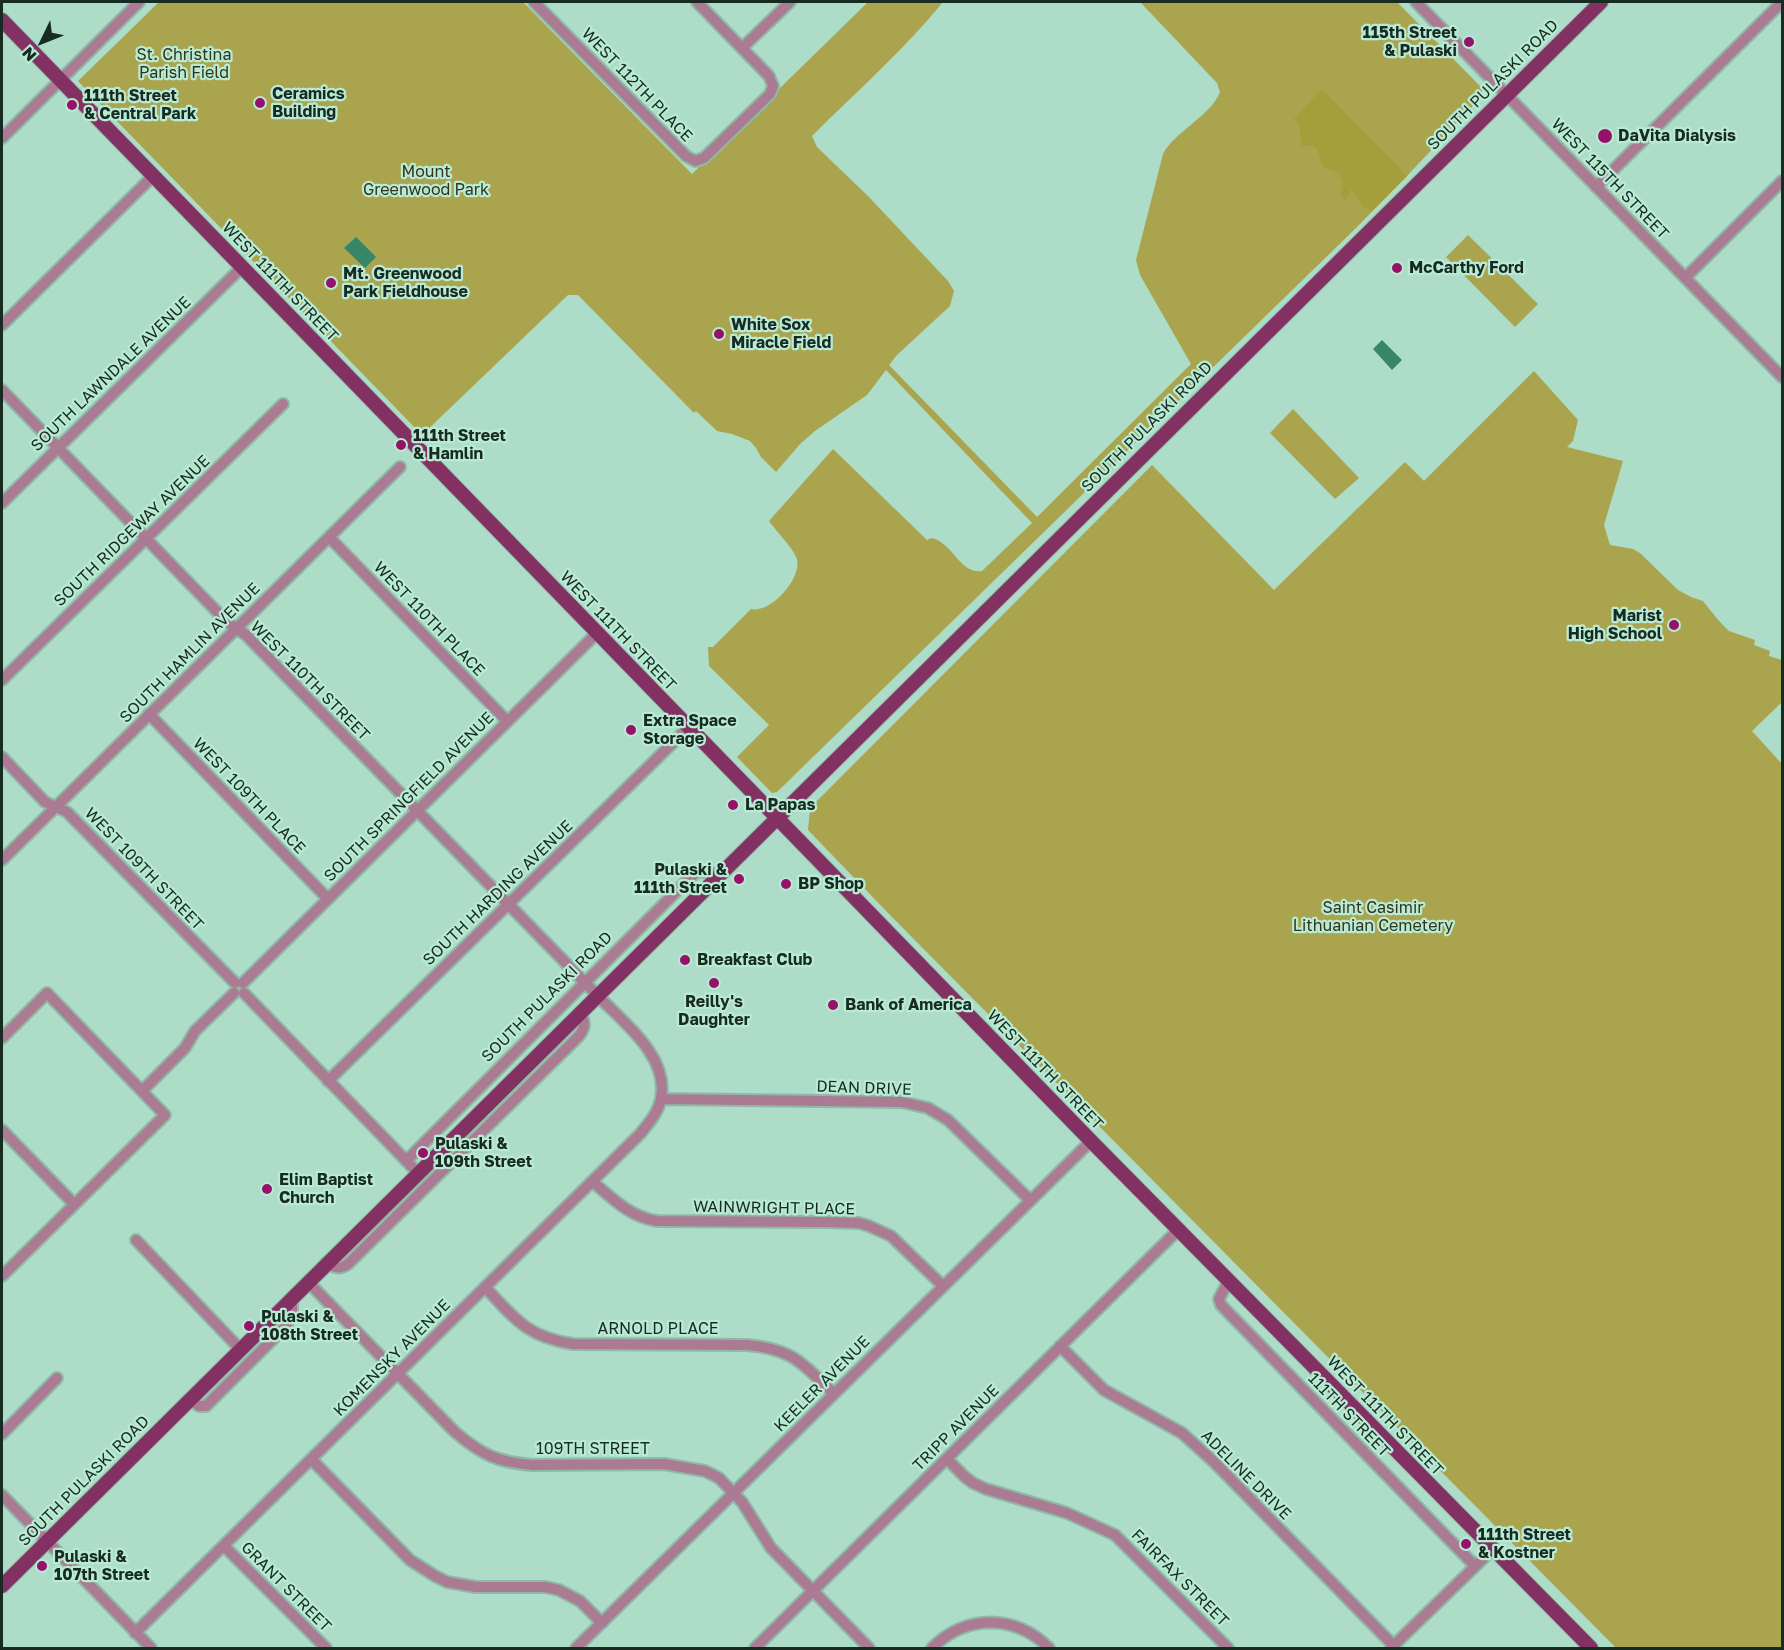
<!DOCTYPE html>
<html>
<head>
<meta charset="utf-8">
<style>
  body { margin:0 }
  #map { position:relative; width:1784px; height:1650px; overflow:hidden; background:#adddc8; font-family:"Golos Text",sans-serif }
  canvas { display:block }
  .frame { position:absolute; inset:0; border:3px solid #182b23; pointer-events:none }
  .north { position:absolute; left:12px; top:12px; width:60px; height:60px; -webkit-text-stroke:4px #b9ead4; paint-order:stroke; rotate:227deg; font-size:16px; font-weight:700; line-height:24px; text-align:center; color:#182b23 }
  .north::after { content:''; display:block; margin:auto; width:21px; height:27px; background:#182b23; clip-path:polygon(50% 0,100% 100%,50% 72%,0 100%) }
</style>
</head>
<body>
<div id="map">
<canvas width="1784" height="1650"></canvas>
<div class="frame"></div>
<div class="north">N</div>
</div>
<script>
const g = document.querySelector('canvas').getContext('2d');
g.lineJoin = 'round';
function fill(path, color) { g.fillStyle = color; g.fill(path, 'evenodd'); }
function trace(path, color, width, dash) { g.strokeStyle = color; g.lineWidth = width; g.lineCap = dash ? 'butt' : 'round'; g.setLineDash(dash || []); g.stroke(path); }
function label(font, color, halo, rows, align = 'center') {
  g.font = font + ' "Golos Text",sans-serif'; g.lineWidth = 4.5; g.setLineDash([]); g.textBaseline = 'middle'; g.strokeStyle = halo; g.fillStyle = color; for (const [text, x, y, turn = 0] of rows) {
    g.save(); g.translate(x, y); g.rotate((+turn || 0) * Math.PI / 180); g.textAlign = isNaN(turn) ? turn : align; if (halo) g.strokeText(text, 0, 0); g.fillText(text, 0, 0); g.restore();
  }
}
const green = new Path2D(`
  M159,2H523L692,174L868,2H943C904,50 856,92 812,136L817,147L868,196L948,281L954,291L950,306L897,355L889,365L1037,517L1191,364L1140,275L1136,260L1163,154C1176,130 1210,117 1220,92L1217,83L1140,2H1397L1482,88V96L1407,176L1357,227L777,792L772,793L737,757L769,725L709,666L708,647H713L751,609C770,614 802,579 797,559C794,549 776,531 769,521L833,449L927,540L931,538C952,541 960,575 982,571L1032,523L886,370L867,395L815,431L800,444L776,472L761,457L756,448L750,441L732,434L717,431L696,411L694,413L578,295H568L422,435L78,81Z
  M1468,235L1538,304L1515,327L1446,257Z
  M1534,371L1578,420L1573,441L1567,447L1623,461L1604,525L1610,545L1633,549L1640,553L1678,590L1691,597L1703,601L1719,621L1729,631L1755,640L1754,645L1770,651L1769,656L1782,660V702L1752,731L1782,764V1648H1616L890,915L808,830L810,808L1152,465L1274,590L1405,462L1424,481Z
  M1293,409L1359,478L1335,499L1270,433Z`);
const forest = new Path2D(`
  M1320,91H1324L1407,176L1373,210L1364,208L1353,190H1350L1349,196L1345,199L1340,196L1343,182L1339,173L1325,168L1321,162L1317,149L1313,146H1302L1299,124L1294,119Z`);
const water = new Path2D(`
  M356,237L376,257L365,268L344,248Z
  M1382,340L1402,360L1392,370L1373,349Z`);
const minor = new Path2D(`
  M534,2L686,156L695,161L704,158L770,94L773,86L769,76L697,2
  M1416,2L1782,377
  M742,48L790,2
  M2,138L139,2
  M1596,187L1782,2
  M1685,278L1782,181
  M2,325L153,176
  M2,390L227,622L246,635L597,995C623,1022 669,1056 661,1098C659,1112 648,1124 640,1134L135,1633
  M2,503L242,267
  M329,537L507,721
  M2,680L283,404
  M149,714L328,899
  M2,757L45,802L67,812L235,983
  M2,860L400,467
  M243,983L597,633
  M244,993L418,1173
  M2,1038L47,993L165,1115L2,1276
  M328,1081L689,727
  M142,1091L185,1048L195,1031L234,993
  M661,1099L902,1102L928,1108L948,1120L1030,1200
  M2,1130L74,1204
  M406,1161L695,873C704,871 709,871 717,876
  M593,1182C613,1199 630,1217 657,1221L827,1222L859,1223L869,1226L891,1236L943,1286
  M136,1240L240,1349
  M326,1263C334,1267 340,1270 348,1264L579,1036C586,1026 585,1023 580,1012
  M1229,1280L1219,1299L1221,1305L1475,1566
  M308,1282L455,1432C482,1455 497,1462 532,1465L664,1464L705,1471L719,1478L742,1502L771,1548L869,1648
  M485,1287C515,1319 527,1337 573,1344L747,1345C793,1349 802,1363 834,1394
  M1060,1346L1104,1390L1182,1433L1215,1463L1394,1646
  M190,1399L199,1406H206L286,1326L292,1313V1298
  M2,1434L57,1378
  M311,1459L410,1560L435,1576L447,1582L476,1587H545L559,1590L580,1601L602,1623
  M947,1459L964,1476L973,1483L986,1489L1067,1513L1115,1535L1228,1648
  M2,1495L151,1648
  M224,1546L326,1648
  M576,1648L1091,1141
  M755,1648L1179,1229
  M932,1648C966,1614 1015,1614 1049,1648
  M1391,1648L1493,1549`);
const major = new Path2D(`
  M2,20L1091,1141L1591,1648
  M2,1586L1601,2`);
const markers = [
  [1469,42,6,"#95126b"],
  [260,103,6,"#95126b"],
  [72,105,6,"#95126b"],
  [1605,136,8,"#95126b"],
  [1397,268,6,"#95126b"],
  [331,283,6,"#95126b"],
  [719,334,6,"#95126b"],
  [401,445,6,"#95126b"],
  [1674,625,6,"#95126b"],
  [631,730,6,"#95126b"],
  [733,805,6,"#95126b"],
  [739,879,6,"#95126b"],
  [786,884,6,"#95126b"],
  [685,960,6,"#95126b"],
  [714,983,6,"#95126b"],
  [833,1005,6,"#95126b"],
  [423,1153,6,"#95126b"],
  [267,1189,6,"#95126b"],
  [249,1326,6,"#95126b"],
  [1466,1544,6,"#95126b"],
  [42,1566,6,"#95126b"]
];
const poiNames = [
  ["115th Street",1457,33,"right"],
  ["& Pulaski",1457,51,"right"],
  ["Ceramics",272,94],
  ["Building",272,112],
  ["111th Street",84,96],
  ["& Central Park",84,114],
  ["DaVita Dialysis",1618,136],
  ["McCarthy Ford",1409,268],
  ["Mt. Greenwood",343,274],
  ["Park Fieldhouse",343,292],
  ["White Sox",731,325],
  ["Miracle Field",731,343],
  ["111th Street",413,436],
  ["& Hamlin",413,454],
  ["Marist",1662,616,"right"],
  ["High School",1662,634,"right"],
  ["Extra Space",643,721],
  ["Storage",643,739],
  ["La Papas",745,805],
  ["Pulaski &",727,870,"right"],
  ["111th Street",727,888,"right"],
  ["BP Shop",798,884],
  ["Breakfast Club",697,960],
  ["Reilly's",714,1002,"center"],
  ["Daughter",714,1020,"center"],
  ["Bank of America",845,1005],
  ["Pulaski &",435,1144],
  ["109th Street",435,1162],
  ["Elim Baptist",279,1180],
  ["Church",279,1198],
  ["Pulaski &",261,1317],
  ["108th Street",261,1335],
  ["111th Street",1478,1535],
  ["& Kostner",1478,1553],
  ["Pulaski &",54,1557],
  ["107th Street",54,1575]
];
const parkNames = [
  ["St. Christina",184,55],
  ["Parish Field",184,73],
  ["Mount",426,172],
  ["Greenwood Park",426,190],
  ["Saint Casimir",1373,908],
  ["Lithuanian Cemetery",1373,926]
];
const streetNames = [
  ["WEST 112TH PLACE",637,85,46],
  ["SOUTH PULASKI ROAD",1493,85,-45],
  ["WEST 115TH STREET",1610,179,46],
  ["WEST 111TH STREET",280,282,46],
  ["SOUTH LAWNDALE AVENUE",111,374,-44],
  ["SOUTH PULASKI ROAD",1147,427,-45],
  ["SOUTH RIDGEWAY AVENUE",132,531,-44],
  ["WEST 110TH PLACE",429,619,46],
  ["WEST 111TH STREET",618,631,46],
  ["SOUTH HAMLIN AVENUE",190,653,-45],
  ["WEST 110TH STREET",310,681,45],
  ["WEST 109TH PLACE",249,796,46],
  ["SOUTH SPRINGFIELD AVENUE",409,797,-45],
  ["WEST 109TH STREET",144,869,46],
  ["SOUTH HARDING AVENUE",498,893,-44],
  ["SOUTH PULASKI ROAD",547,997,-45],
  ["WEST 111TH STREET",1045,1070,46],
  ["DEAN DRIVE",864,1088,2],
  ["WAINWRIGHT PLACE",774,1208,1],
  ["ARNOLD PLACE",658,1329],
  ["KOMENSKY AVENUE",392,1358,-45],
  ["KEELER AVENUE",822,1384,-45],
  ["111TH STREET",1349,1415,46],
  ["WEST 111TH STREET",1385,1416,46],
  ["TRIPP AVENUE",956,1428,-45],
  ["109TH STREET",593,1449],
  ["ADELINE DRIVE",1246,1475,45],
  ["SOUTH PULASKI ROAD",84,1481,-45],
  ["FAIRFAX STREET",1180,1578,45],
  ["GRANT STREET",286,1587,45]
];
fill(green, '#a9a44d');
fill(forest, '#a49e3b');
fill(water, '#378669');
trace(minor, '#8fb9a7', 14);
trace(major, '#8fb9a7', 16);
trace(minor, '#ab7b94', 10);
trace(major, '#833062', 14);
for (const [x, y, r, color] of markers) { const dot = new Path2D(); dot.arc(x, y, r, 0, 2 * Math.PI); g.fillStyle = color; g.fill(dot); trace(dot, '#b9ead4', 2); }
label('bold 16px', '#182b23', '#b9ead4', poiNames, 'left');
label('16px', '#33321c', '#b9ead4', parkNames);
label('16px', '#182b23', '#b9ead4', streetNames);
</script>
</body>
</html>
